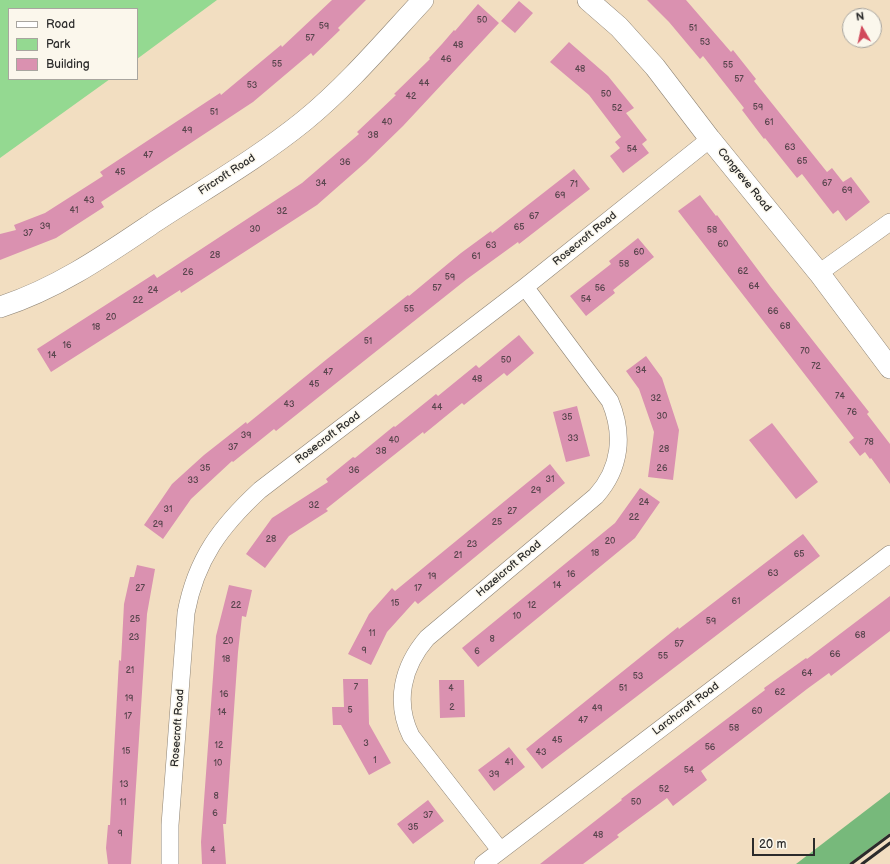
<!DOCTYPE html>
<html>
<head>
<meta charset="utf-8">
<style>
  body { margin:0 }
  #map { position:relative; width:890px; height:864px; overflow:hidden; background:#f2dec1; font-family:"Balsamiq Sans",sans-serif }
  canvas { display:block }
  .legend { position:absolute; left:8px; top:8px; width:130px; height:72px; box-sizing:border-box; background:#fbf7ec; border:1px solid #a8a59f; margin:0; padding:5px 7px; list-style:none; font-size:12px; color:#2b2b2b }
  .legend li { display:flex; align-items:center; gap:8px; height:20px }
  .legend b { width:20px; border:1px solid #a8a59f }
  .north { position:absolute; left:842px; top:8px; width:40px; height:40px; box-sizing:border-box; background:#fbf7ec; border:1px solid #a8a59f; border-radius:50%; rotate:351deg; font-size:11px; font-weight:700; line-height:16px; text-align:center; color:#2b2b2b }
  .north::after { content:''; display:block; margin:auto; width:14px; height:18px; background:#d1495b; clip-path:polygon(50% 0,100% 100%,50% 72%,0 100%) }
  .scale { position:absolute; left:752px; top:838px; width:63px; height:18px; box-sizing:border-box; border:2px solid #2b2b2b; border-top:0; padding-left:5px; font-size:12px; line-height:14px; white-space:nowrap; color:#2b2b2b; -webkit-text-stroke:3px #fbf7ec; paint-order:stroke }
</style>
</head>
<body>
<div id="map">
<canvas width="890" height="864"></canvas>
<ul class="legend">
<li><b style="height:5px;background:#fff"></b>Road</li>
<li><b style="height:11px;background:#94d991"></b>Park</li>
<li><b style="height:11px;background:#da91b0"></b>Building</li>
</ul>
<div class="north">N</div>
<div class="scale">20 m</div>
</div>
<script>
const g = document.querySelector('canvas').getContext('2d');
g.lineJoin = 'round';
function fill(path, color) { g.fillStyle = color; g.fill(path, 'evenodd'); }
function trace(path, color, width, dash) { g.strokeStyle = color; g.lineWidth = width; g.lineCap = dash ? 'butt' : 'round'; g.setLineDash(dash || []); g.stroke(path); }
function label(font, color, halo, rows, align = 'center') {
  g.font = font + ' "Balsamiq Sans",sans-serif'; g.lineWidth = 3; g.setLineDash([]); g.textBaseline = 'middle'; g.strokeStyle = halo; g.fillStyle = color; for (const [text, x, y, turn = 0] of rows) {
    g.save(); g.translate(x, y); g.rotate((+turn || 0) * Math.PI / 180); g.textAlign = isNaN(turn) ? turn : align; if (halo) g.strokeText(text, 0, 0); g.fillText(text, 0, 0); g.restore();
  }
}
const green = new Path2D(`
  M0,0H217L137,59V9H9V79H110L0,158Z`);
const forest = new Path2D(`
  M890,792V833L849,864H796Z`);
const building = new Path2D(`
  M332,0H366L338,28L340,30L313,56L311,53L253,102L101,202L104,207L56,238L0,260V234L16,230L14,225L45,213L103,176L100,172L220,93L221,95L281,45L282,47Z
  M647,0H686L731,52L733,50L756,79L754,81L827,172L832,168L843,182L851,177L870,202L846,221L838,210L833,214L802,174L797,178L765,138L764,139L742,110L744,108L703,56L700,59L669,22Z
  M519,1L533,13L515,33L501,21Z
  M478,4L499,23L403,126L366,162L317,205L181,293L180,290L51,372L37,349L154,274L157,278L302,183L359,134L357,132L396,95L394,94L430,59L429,58L442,44L454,30L455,31Z
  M569,42L608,76L634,108L626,113L647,140L642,144L649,153L623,173L610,156L620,148L615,142L621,137L589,95L550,62Z
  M574,169L590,189L519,244L518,242L467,279L276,431L274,429L233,462L232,461L191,499L163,539L144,525L172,484L204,455L246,422L247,424L327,359L408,295L409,296L461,253L491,231L492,233Z
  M700,195L716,216L717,215L770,286L869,412L867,414L890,444V484L871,458L870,459L865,452L860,456L849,442L854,438L678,211Z
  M638,238L654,257L613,290L615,293L586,316L570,296L611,264L609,261Z
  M519,335L534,353L520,365L507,376L504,373L464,405L462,403L424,434L423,432L326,509L328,511L289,536L265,568L246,554L272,518L328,482L326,479L353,457L355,458L394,426L395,427L436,394L438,396L476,365L479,368Z
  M646,356L662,378L679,430L673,480L648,477L654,432L639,389L626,371Z
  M577,406L590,456L566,462L553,412Z
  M772,423L818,482L796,499L749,440Z
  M550,464L565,483L418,604L415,601L387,632L371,665L348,654L369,614L392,588L395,591Z
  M640,488L660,502L635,538L478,667L462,648L615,523Z
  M803,534L820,556L542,769L526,749L678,627L679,629Z
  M137,565L155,569L147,614L131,864H108L106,848L108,825H110L119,660L121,661L124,604L130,577H134Z
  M229,585L252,590L246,617L242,616L238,652L226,824H223L226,864H202L201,842L216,636Z
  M890,596V631L831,676L829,673L807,689L701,771L707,780L673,806L667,798L617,835L619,837L583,864H540L622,800L621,799L765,690L764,688L806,658L807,659Z
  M343,679H368L369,724L391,763L369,775L341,725H333L332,707H344Z
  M439,680H464L465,717L440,718Z
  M509,747L525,767L494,791L478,770Z
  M428,800L444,821L413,844L397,824Z`);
const minor = new Path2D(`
  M819,273L890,222
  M500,850L411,736C394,701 403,666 427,638L596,496C621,468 624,434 610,401L525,287
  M170,864V825L186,613C196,559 221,526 260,490L525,287L710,139
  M483,864L890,554`);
const tertiary = new Path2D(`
  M588,0L619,27L655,67L710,139L819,273L890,368
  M0,307C57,289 107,254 156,221C206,188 257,159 304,121C348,85 385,41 423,0`);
const rail = new Path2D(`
  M851,864L890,835
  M862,864L890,843`);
const numberNames = [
  ["50",482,21],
  ["59",324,27],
  ["51",693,29],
  ["57",310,39],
  ["53",705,43],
  ["48",458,46],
  ["46",446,60],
  ["55",277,65],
  ["55",728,66],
  ["48",580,70],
  ["57",739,80],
  ["44",424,84],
  ["53",252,86],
  ["50",606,95],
  ["42",411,97],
  ["59",758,108],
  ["52",617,109],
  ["51",214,113],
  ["40",387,123],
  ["61",769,123],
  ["49",187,131],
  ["38",373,136],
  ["63",790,148],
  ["54",632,150],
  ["47",148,156],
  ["65",802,162],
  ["36",345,163],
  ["45",120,173],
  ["34",321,184],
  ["67",827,184],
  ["71",574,185],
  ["69",847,191],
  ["69",560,196],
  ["43",89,201],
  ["41",74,211],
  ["32",282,212],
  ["67",534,217],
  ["39",45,227],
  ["65",519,228],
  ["30",255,230],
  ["58",712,231],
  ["37",28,234],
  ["60",723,245],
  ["63",491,246],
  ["60",639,253],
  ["28",215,256],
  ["61",476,257],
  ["58",624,265],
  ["62",743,272],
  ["26",188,273],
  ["59",450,278],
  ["64",754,287],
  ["57",437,289],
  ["56",600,289],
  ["24",153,291],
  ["54",586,300],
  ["22",138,301],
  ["55",409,310],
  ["66",773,312],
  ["20",111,318],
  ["68",785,327],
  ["18",96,328],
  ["51",368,342],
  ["16",67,346],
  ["70",805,352],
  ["14",52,356],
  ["50",506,361],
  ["72",816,367],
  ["34",641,371],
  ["47",328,373],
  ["48",477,380],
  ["45",314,385],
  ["74",840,397],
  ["32",656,399],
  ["43",289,405],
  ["44",437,408],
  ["76",852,413],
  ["30",662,417],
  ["35",567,418],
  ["39",246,436],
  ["33",573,439],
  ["40",394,441],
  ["78",869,443],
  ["37",233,448],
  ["28",664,450],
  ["38",381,452],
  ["35",205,469],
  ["26",662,469],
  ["36",354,471],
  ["31",550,480],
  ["33",193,481],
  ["29",536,491],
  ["24",644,503],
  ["32",314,506],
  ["31",168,510],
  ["27",512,512],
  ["22",634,518],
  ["25",497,523],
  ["29",158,525],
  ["28",271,540],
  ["20",610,542],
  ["23",472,545],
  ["18",595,554],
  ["65",799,555],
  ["21",458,556],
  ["63",773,574],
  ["16",571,575],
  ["19",432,577],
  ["14",557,586],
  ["27",140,589],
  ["17",418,589],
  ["61",736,602],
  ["15",395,604],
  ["22",236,606],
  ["12",532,606],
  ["10",517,617],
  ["25",135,620],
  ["59",711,622],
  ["11",372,634],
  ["68",860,636],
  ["23",134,638],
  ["8",492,640],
  ["20",228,642],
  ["57",679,645],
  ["9",364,651],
  ["6",477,652],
  ["66",835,655],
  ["55",663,657],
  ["18",226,660],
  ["21",130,671],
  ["64",807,674],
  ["53",638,677],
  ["7",356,688],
  ["4",451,689],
  ["51",623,689],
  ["62",780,693],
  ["16",224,695],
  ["19",129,699],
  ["2",452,708],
  ["49",597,709],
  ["5",350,711],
  ["60",757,712],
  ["14",222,713],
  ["17",128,717],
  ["47",583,721],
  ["58",734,729],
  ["45",557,741],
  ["3",366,744],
  ["12",219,746],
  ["56",710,748],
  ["15",126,752],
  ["43",541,753],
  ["1",375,761],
  ["41",509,763],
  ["10",218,764],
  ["54",689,771],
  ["39",494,775],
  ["13",124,785],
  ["52",664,790],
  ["8",216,797],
  ["11",123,803],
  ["50",636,803],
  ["6",215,814],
  ["37",428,816],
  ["35",413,828],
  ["9",120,834],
  ["48",598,836],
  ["4",213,851]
];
const streetNames = [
  ["Fircroft Road",227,175,-33],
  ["Congreve Road",744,180,51],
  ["Rosecroft Road",585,239,-39],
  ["Rosecroft Road",328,438,-37],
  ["Hazelcroft Road",509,569,-40],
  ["Larchcroft Road",686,709,-37],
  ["Rosecroft Road",178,728,-86]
];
fill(green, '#94d991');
fill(forest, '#77b97b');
fill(building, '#da91b0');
trace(minor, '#8e8476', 18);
trace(tertiary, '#8e8476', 22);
trace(minor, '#fff', 17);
trace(tertiary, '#fff', 21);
trace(rail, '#2b2b2b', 3);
label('9px', '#57444c', null, numberNames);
label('11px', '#2b2b2b', '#fbf7ec', streetNames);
</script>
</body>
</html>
